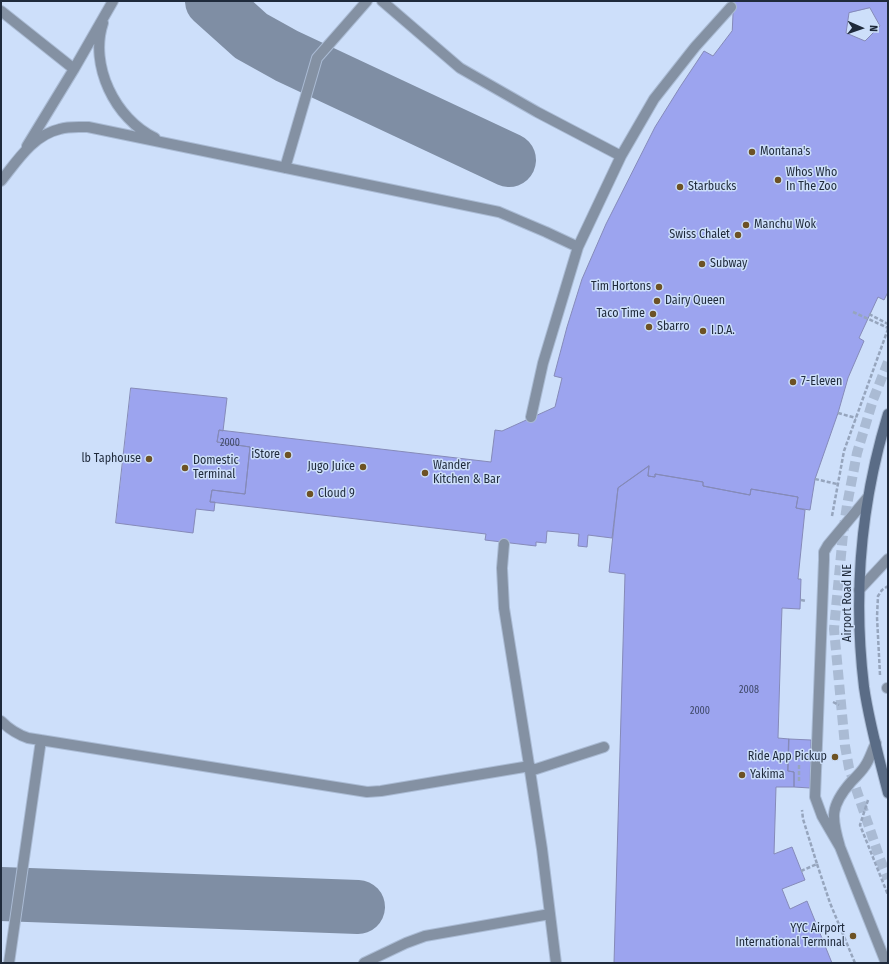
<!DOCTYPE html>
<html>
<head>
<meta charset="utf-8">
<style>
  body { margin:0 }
  #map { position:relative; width:889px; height:964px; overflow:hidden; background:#cddffa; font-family:"Fira Sans Condensed",sans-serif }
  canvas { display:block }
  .frame { position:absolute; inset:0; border:2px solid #1f2a3b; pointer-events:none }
  .north { position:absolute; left:841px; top:8px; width:40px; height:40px; -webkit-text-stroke:3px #cddffa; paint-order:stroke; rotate:92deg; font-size:11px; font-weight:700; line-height:16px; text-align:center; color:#1f2a3b }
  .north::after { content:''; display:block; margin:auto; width:14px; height:18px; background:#1f2a3b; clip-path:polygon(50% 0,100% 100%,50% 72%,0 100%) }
</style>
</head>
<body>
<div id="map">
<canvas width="889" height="964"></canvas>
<div class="frame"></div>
<div class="north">N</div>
</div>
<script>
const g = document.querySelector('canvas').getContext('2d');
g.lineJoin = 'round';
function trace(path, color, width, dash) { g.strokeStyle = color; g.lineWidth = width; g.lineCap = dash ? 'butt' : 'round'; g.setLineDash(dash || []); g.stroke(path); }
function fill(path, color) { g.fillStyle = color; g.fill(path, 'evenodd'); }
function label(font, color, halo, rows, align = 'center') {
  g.font = font + ' "Fira Sans Condensed",sans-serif'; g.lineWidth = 3; g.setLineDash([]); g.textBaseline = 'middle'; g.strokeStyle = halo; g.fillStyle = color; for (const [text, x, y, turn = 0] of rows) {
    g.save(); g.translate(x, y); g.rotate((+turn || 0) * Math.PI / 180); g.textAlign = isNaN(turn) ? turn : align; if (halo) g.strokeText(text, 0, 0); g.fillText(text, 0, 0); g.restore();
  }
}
const taxiway = new Path2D(`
  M212,1L251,36L287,56L509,160
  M1,894L358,907`);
const building = new Path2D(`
  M734,1H888V292L884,300L878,297L859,338L864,341L848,378L838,413L815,479L810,510L796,508L798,497L751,489L750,495L703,486V482L655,474V477L648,476L649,466L618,488L612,538L588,535L587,547L578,546L579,534L547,531L546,543L536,542V546L485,540L486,534L210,502L212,490L245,494L250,447L217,442L219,430L491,462L495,430L502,431L555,407L562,378L554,376L567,327L582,279L606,224L655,127L680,87L704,51L713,56L732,31Z
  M870,8L880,26L865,41L846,33L849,13Z
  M131,388L227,398L223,431L219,430L217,442L250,447L245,494L212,490L210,502H215L214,511L196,509L193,533L116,523Z
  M649,466L648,476L655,477V474L703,482V486L750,495L751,489L798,497L796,508L805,510L798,579H801L800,609L782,608L781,636L778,738L789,739L788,771L794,772V787H776L774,854L792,847L805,880L782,889L790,909L807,901L832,963H614L625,574L609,572L618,488Z
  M789,739L811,740L810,788L794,787V772L788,771Z`);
const secondaryTunnel = new Path2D(`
  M888,362L873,400L857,453L847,505L843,534L834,629L845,746L849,768L880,859L888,879`);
const path = new Path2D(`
  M853,312L888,328
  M869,314L888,324
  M838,413L856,418
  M815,479L837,484
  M832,516L844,451L888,329
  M801,600L806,601V602
  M880,675L877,617L878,596L882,590L888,586
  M833,702L839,705
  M789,758H800V755
  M799,781V764
  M868,800L860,825L888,895
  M817,864L830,903L855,963
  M801,871L817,864L803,819L802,810`);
const service = new Path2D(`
  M382,1L460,68L537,112L621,156
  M1,11L74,69
  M103,23C89,65 115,119 155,138
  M27,146L74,69L113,1
  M285,168L317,58L367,1
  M1,181C17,161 33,135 60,129C69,126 78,127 88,127L499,212L546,232L578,247L543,363L531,417
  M578,247L621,156L654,99L695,47L731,7
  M859,590L888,559
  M887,688H888
  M1,721C9,729 16,734 28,738L367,792L381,791L530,766
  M876,743C872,750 870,759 865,766C862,771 856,777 851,782C830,806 831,817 840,847L886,963
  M530,771L604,747
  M840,847L822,816L815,797L824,560V552L828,545L868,497
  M550,914L556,963
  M9,963L41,740
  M364,963L406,943L425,936L550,914L542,849L530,771L504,608L502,568L504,544`);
const secondary = new Path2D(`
  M888,414C861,502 853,595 864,687C869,722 879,758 888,793`);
const markers = [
  [752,152,4,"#6d5224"],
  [778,180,4,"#6d5224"],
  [680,187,4,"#6d5224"],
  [746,225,4,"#6d5224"],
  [738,235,4,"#6d5224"],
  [702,264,4,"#6d5224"],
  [659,287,4,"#6d5224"],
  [657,301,4,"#6d5224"],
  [653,314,4,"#6d5224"],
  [649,327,4,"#6d5224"],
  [703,331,4,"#6d5224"],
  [793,382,4,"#6d5224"],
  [288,455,4,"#6d5224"],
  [149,459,4,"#6d5224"],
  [363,467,4,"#6d5224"],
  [185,468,4,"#6d5224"],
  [425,473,4,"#6d5224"],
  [310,494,4,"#6d5224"],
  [835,757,4,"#6d5224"],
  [742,775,4,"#6d5224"],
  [853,936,4,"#6d5224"]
];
const numberNames = [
  ["2000",230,443],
  ["2008",749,690],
  ["2000",700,711]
];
const poiNames = [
  ["Montana's",760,152],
  ["Whos Who",786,173],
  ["In The Zoo",786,187],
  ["Starbucks",688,187],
  ["Manchu Wok",754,225],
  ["Swiss Chalet",730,235,"right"],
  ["Subway",710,264],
  ["Tim Hortons",651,287,"right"],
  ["Dairy Queen",665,301],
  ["Taco Time",645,314,"right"],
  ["Sbarro",657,327],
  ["I.D.A.",711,331],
  ["7-Eleven",801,382],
  ["iStore",280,455,"right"],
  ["lb Taphouse",141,459,"right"],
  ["Domestic",193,461],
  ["Terminal",193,475],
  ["Wander",433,466],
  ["Kitchen & Bar",433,480],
  ["Jugo Juice",355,467,"right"],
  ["Cloud 9",318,494],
  ["Ride App Pickup",827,757,"right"],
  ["Yakima",750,775],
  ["YYC Airport",845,929,"right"],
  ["International Terminal",845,943,"right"]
];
const streetNames = [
  ["Airport Road NE",848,603,-90]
];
trace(taxiway, '#7f8ea4', 54);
fill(building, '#9ca4ef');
trace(building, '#858ab8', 1);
trace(secondaryTunnel, '#aabbd4', 10, [10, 5]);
trace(service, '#aabbd4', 12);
trace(secondary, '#aabbd4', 12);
trace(path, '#96a5bd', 2.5, [4, 2]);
trace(service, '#8491a3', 10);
trace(secondary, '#5a6c86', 10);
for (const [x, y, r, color] of markers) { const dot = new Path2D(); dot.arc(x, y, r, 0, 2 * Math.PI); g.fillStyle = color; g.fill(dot); trace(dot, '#cddffa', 1.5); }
label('10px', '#3e4868', null, numberNames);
label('12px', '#1f2a3b', '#cddffa', poiNames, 'left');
label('12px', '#1f2a3b', '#cddffa', streetNames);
</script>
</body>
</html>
